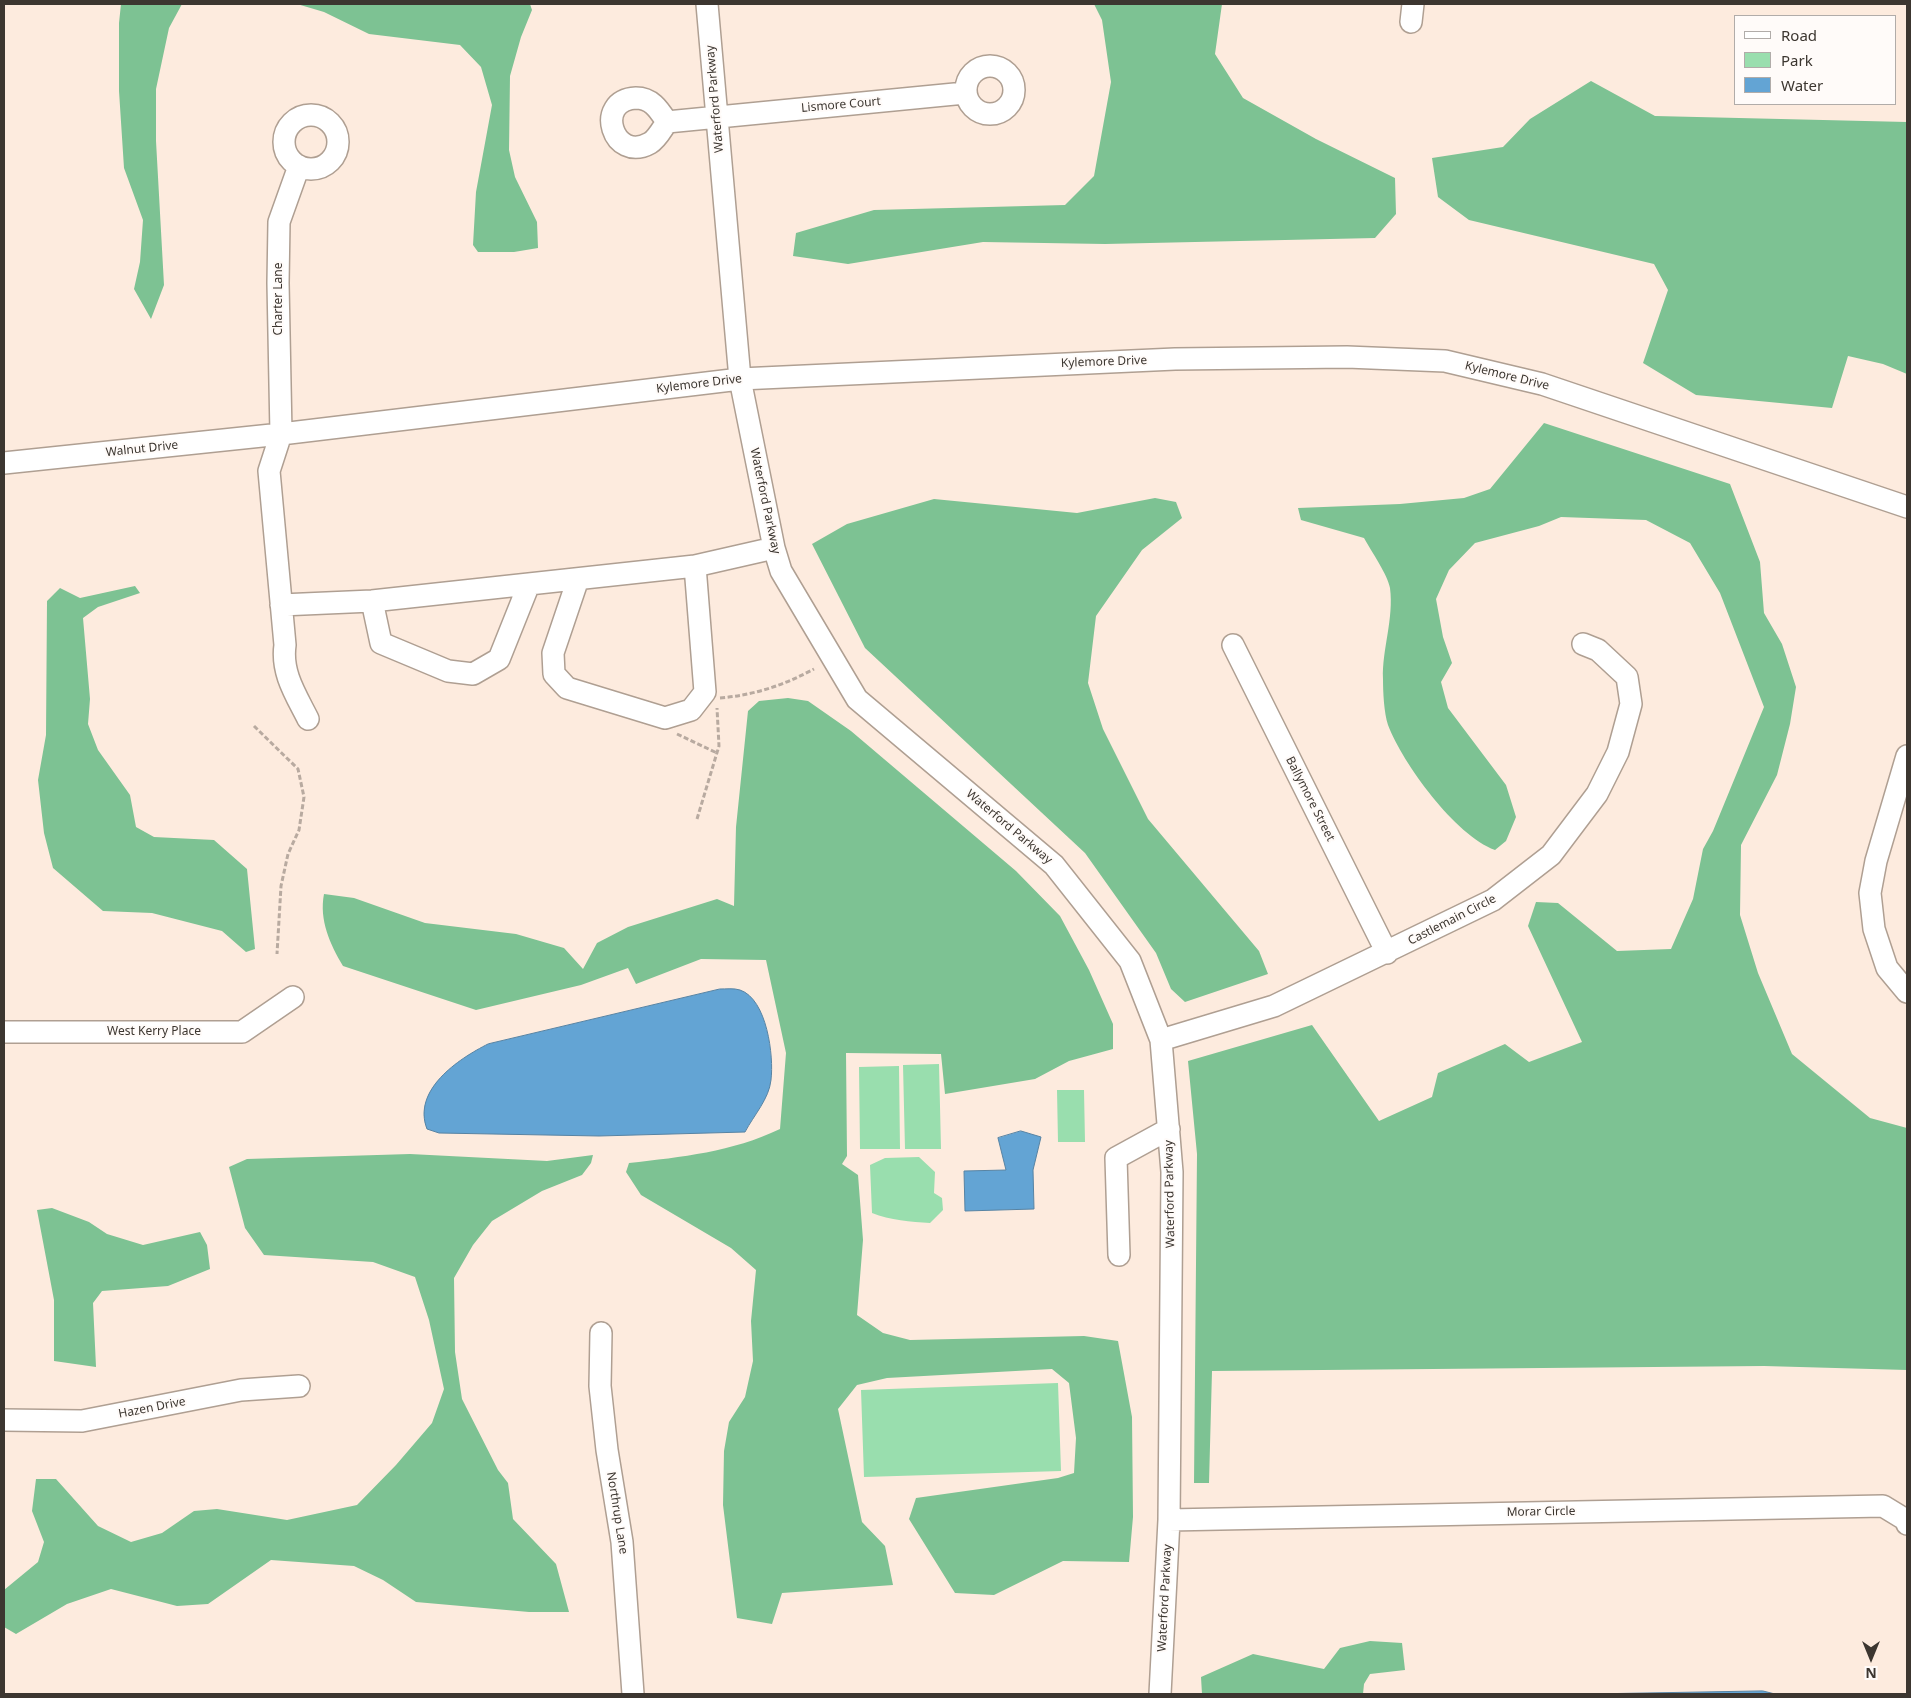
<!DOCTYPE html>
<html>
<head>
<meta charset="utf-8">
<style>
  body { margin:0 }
  #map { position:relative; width:1911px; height:1698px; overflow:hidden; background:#fdebde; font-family:"Noto Sans",sans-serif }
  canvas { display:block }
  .frame { position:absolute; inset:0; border:5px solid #3c3630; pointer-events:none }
  .legend { position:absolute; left:1734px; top:15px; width:162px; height:90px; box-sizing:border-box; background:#fffbf9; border:1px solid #b1aca9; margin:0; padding:6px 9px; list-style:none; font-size:15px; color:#3c3630 }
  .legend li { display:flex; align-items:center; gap:10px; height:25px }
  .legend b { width:25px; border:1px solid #b1aca9 }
  .north { position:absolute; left:1846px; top:1633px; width:50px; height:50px; -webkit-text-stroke:4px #fffbf9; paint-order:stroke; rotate:180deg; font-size:14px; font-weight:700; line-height:20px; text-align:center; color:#3c3630 }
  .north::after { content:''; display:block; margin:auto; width:18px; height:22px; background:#3c3630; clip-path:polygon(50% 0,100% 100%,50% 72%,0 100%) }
</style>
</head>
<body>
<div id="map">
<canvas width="1911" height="1698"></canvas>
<div class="frame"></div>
<ul class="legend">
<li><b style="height:6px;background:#fff"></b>Road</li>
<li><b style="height:14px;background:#99deae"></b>Park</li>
<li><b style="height:14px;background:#63a4d4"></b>Water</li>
</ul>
<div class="north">N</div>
</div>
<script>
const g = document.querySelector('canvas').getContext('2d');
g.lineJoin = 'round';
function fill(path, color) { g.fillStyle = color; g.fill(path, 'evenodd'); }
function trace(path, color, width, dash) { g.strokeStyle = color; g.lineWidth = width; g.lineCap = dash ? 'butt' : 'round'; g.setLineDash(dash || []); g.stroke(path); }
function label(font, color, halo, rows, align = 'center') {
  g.font = font + ' "Noto Sans",sans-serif'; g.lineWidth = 4; g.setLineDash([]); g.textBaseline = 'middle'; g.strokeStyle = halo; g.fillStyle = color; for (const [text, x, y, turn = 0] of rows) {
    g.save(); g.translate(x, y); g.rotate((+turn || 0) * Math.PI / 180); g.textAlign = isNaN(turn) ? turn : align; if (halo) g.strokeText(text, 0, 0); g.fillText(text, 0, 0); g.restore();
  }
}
const green = new Path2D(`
  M939,1064L941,1149H905L903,1065Z
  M899,1066L900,1149H860L859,1067Z
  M1057,1090H1084L1085,1142H1058Z
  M919,1157L935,1172L934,1193L942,1198L943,1210L930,1223C911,1222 890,1220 872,1213L870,1165L885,1158Z
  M1058,1383L1061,1471L864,1477L861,1390Z`);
const forest = new Path2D(`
  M121,4H182L169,28L156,89V141L164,285L151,319L134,289L140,262L143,220L124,168L119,91V23Z
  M297,4H530L532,10L521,37L510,76L509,150L515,177L537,222L538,248L514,252H478L473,245L476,192L492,105L481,67L460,45L369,34L324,12Z
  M1094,4H1222L1215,54L1243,98L1316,139L1395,178L1396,214L1375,238L1105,244L983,242L848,264L793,256L796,233L874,210L1065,205L1094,176L1111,82L1102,20Z
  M1591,81L1655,116L1907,122V374L1883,364L1848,356L1832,408L1696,395L1643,363L1668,290L1654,264L1469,220L1438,197L1432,158L1503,147L1530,119Z
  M1544,423L1730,484L1760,562L1764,613L1782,644L1796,687L1790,724L1777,775L1741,845L1740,915L1758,973L1792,1054L1870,1118L1907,1128V1370L1764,1366L1212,1371L1209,1483H1194L1197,1154L1188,1061L1312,1025L1379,1121L1432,1097L1438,1073L1505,1044L1529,1062L1582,1042L1528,926L1536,902L1558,903L1617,951L1671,949L1693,899L1703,849L1713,831L1764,707L1720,593L1690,543L1646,520L1561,517L1539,526L1475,543L1449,570L1436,599L1443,637L1452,663L1441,682L1448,708L1506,785L1516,817L1506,841L1495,850C1455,835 1403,764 1388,725C1384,713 1383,692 1383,679C1382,649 1394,619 1390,588C1388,575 1371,551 1364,538L1301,520L1298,508L1400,504L1464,498L1490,489Z
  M1155,498L1176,502L1182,518L1142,550L1096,616L1088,683L1103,729L1148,819L1259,951L1268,974L1185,1002L1171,989L1156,953L1085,853L865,648L812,544L847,524L934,499L1077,513Z
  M135,586L140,593L98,607L83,618L90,699L88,724L98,750L130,795L136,827L154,837L214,840L247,869L255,949L246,952L222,931L152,913L103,911L53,868L44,833L38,780L46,735L47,601L60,588L80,598Z
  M788,698L808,701L851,731L1016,871L1060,916L1089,970L1113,1024V1049L1069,1061L1035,1079L945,1094L941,1054L846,1053L847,1156L842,1164L858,1175L863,1240L857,1315L883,1333L910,1340L1084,1336L1118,1341L1132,1417L1133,1517L1129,1562L1063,1561L994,1595L955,1593L909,1519L916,1498L1058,1478L1074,1473L1076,1438L1069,1383L1052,1369L887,1378L857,1385L838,1409L862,1522L885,1546L893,1585L782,1593L772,1624L737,1618L723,1505L724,1451L729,1422L745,1397L753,1361L751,1321L756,1270L731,1248L641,1195L626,1172L629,1163C682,1157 732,1152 780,1129L786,1053L766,960L701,959L636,984L628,968L581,985L476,1010L343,966C330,944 319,920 324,894L354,898L425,923L516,934L564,948L583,969L597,943L628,927L717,899L734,906L736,827L748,711L759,701Z
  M410,1154L547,1161L593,1155L591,1163L582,1175L542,1191L492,1221L473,1245L454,1278L455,1352L462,1399L498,1470L508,1483L513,1519L556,1564L569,1612H529L416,1602L383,1580L354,1566L271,1560L208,1604L177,1606L111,1589L67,1604L16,1634L4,1627V1590L38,1562L44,1542L32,1511L36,1479H56L98,1526L131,1542L162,1533L194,1511L217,1509L287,1520L357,1505L396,1465L432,1423L444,1389L429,1320L415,1277L373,1262L264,1255L245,1228L229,1167L247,1159Z
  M52,1208L89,1222L107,1234L143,1245L200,1232L207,1245L210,1269L168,1286L102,1291L93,1303L96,1367L54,1361V1300L37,1210Z
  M1370,1641L1402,1643L1405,1670L1370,1674L1364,1684L1363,1694H1202L1201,1677L1253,1654L1324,1669L1340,1648Z`);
const water = new Path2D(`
  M720,989C726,989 734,988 740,990C767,999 774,1056 771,1080C769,1099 754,1115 745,1132L599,1136L439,1133L427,1129C412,1090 458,1059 488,1044Z
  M1021,1131L1041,1137L1033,1170L1034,1209L965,1211L964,1171L1006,1170L998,1138Z
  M1763,1691L1775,1694H1588H1589Z`);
const path = new Path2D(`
  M720,698C755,695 784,685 814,669
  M254,726L298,769L304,797L299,830L288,854L281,886L277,954
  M677,734L717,753
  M697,819L719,746L717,708`);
const minor = new Path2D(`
  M707,4L740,379L774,548L781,571L857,699L1054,865L1130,961L1161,1040L1172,1172L1169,1520L1160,1694
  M1411,22L1413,4
  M966 90a24 24 0 1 1 48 0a24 24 0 1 1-48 0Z
  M284 142a27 27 0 1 1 54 0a27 27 0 1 1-54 0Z
  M667,122C659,110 652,98 636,98C593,100 613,164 650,143C657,139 662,129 667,122L965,93
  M299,166L279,222L278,283L281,434L269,471L285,645C281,673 296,695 308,719
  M4,463L281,434L740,379L1175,359L1347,357L1445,361L1542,384L1907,507
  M578,579L553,653L554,674L567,688L665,718L691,710L705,692L695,566
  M372,601L381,643L448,671L473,674L499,659L529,584
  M281,605L372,601L695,566L774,548
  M1233,645L1387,953
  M1907,756L1876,861L1870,893L1874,929L1887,968L1907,992
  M4,1032H242L293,997
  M1161,1040L1274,1006L1493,900L1551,855L1597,794L1618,752L1631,704L1627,677L1598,650L1583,644
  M1119,1255L1116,1158L1169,1129
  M601,1333L600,1386L607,1450L622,1542L633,1694
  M4,1420L82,1421L241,1390L299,1386
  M1169,1520L1883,1506L1906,1520L1907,1524`);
const streetNames = [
  ["Waterford Parkway",715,99,-95],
  ["Lismore Court",841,105,-5],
  ["Charter Lane",279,299,-90],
  ["Kylemore Drive",1104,362,-2],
  ["Kylemore Drive",1507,376,14],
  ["Kylemore Drive",699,384,-7],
  ["Walnut Drive",142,449,-6],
  ["Waterford Parkway",765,501,78],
  ["Ballymore Street",1310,799,63],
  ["Waterford Parkway",1009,827,40],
  ["Castlemain Circle",1452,920,-27],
  ["West Kerry Place",154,1032],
  ["Waterford Parkway",1170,1194,-91],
  ["Hazen Drive",152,1408,-11],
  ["Morar Circle",1541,1512,-1],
  ["Northrup Lane",617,1513,81],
  ["Waterford Parkway",1165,1598,-87]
];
fill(green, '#99deae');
fill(forest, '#7dc293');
fill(water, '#63a4d4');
trace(water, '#5783a3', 1);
trace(minor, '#af9f92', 24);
trace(path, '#b8aaa0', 3, [5, 2.5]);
trace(minor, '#fff', 21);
label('12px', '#3c3630', '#fffbf9', streetNames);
</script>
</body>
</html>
